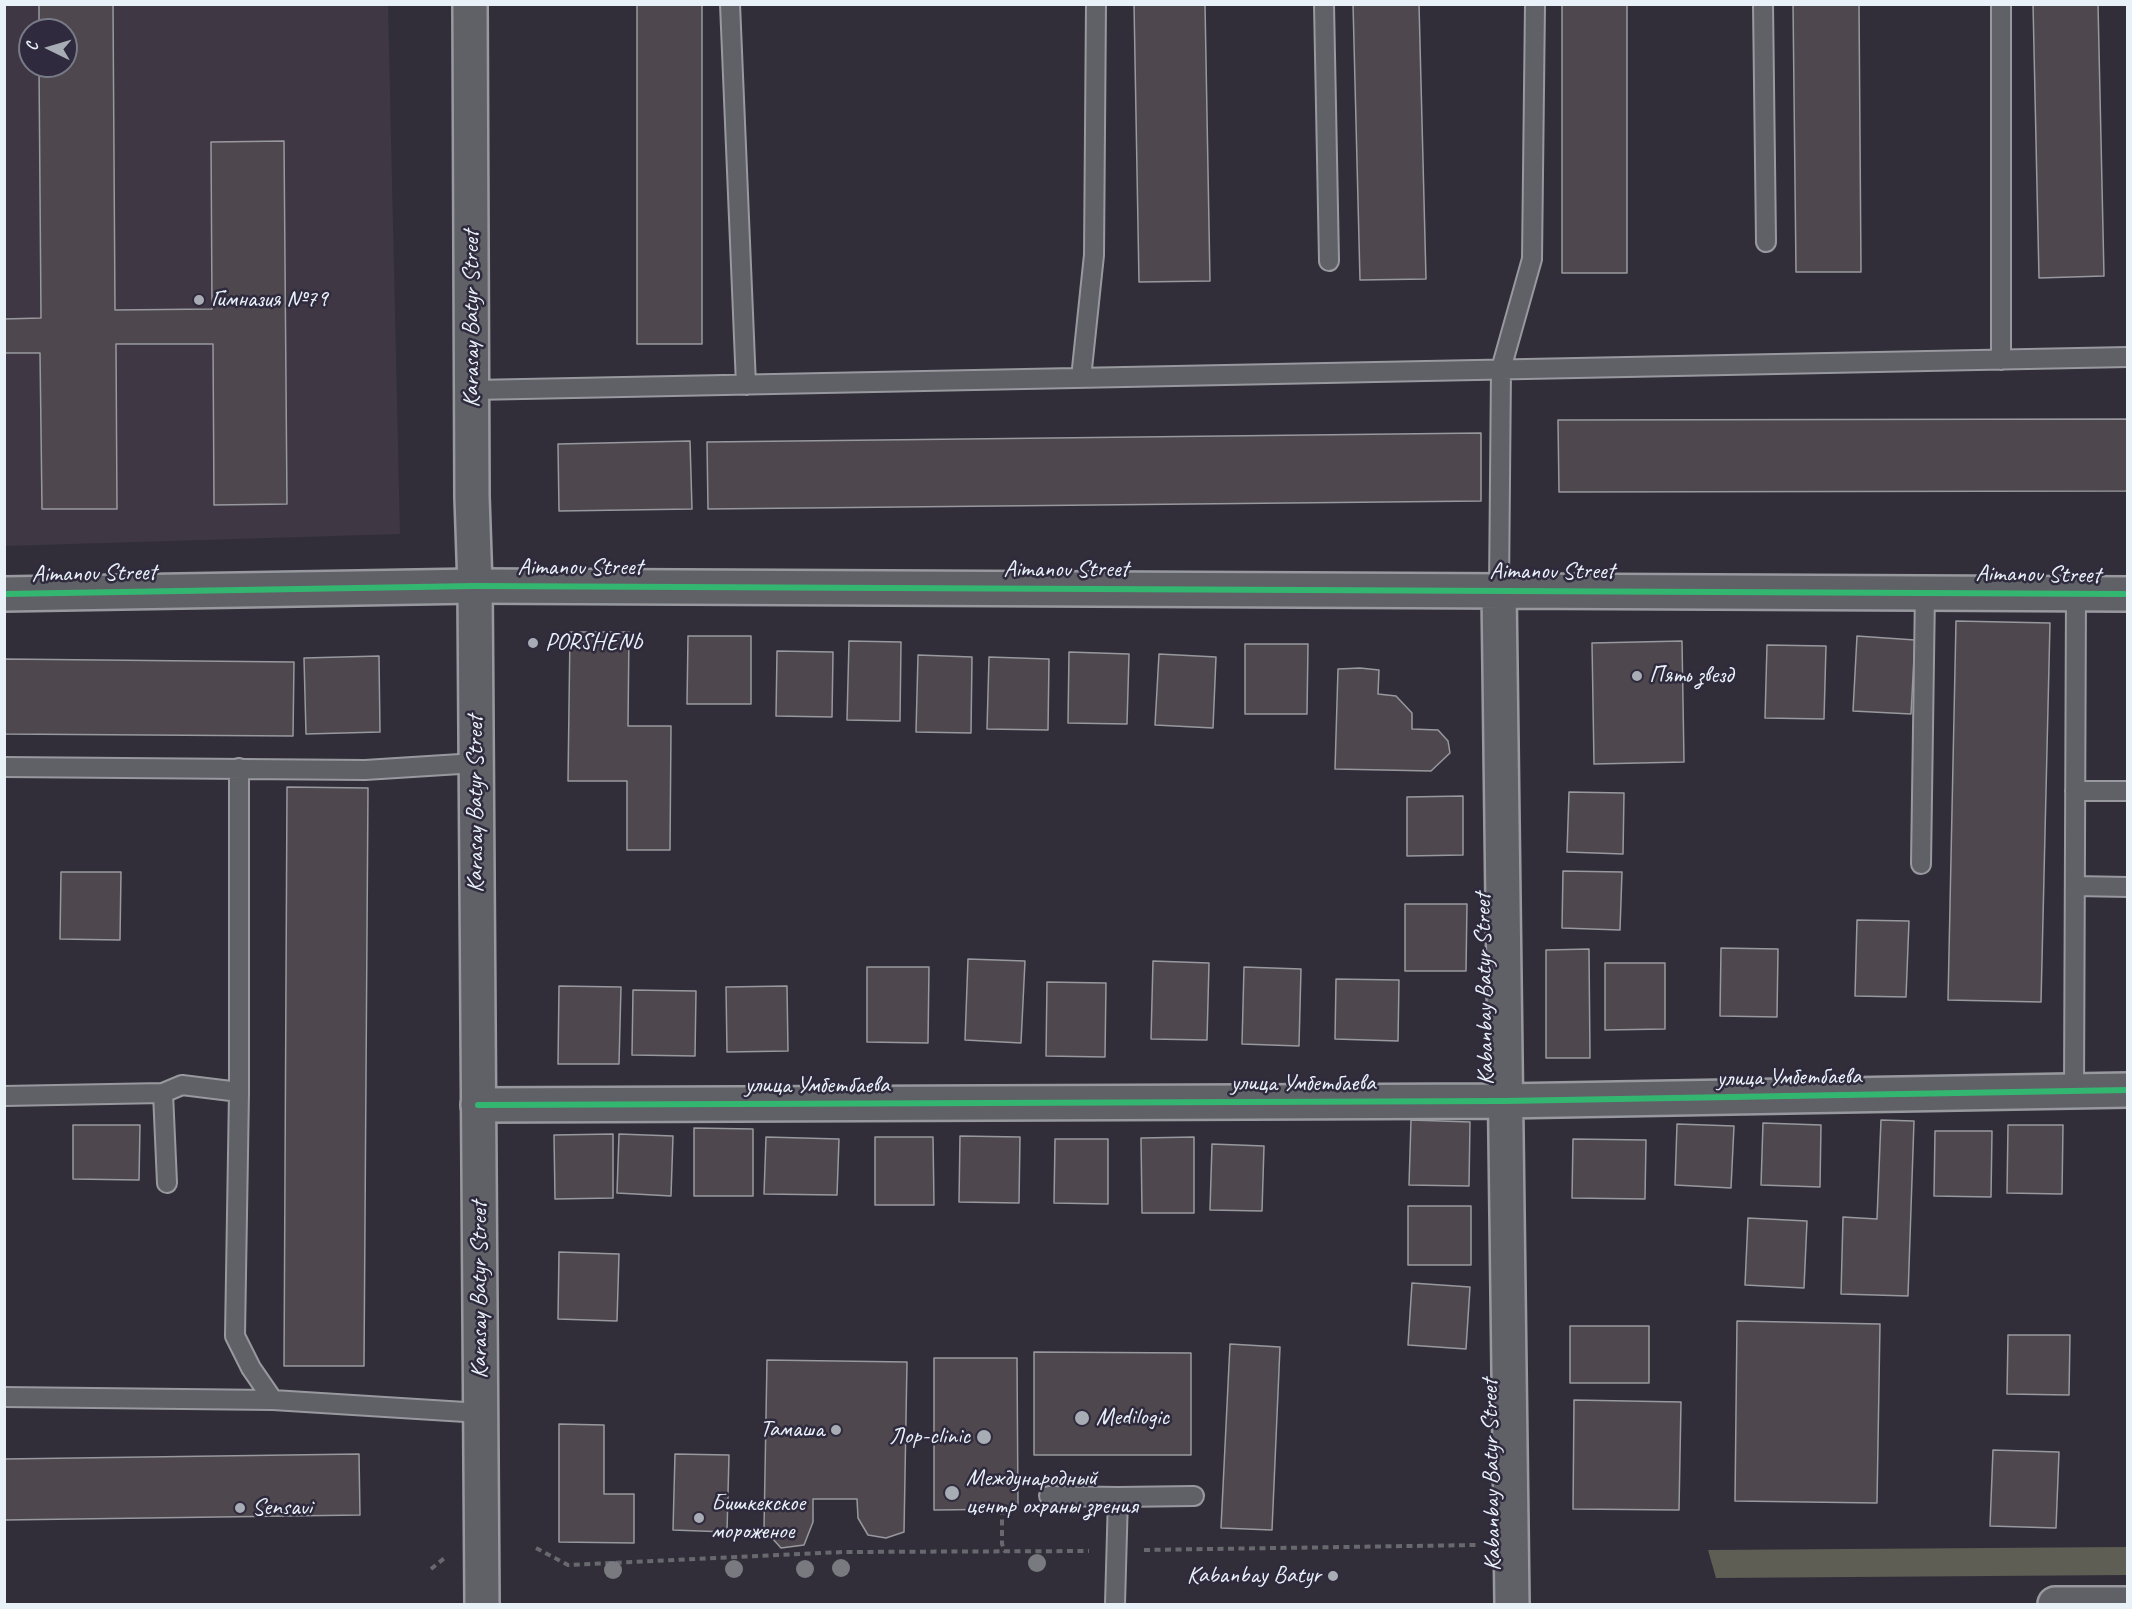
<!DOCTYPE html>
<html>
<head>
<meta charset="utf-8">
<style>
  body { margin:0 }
  #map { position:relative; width:2132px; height:1609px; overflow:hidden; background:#312e39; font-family:Caveat,sans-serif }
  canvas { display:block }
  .frame { position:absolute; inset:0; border:6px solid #e8f1f8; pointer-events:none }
  .north { position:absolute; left:18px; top:18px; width:60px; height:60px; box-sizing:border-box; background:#2f2a3d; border:2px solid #797a88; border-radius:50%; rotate:275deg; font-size:16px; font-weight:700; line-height:24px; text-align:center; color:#e8f1f8 }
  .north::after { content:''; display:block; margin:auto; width:21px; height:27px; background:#a8adb5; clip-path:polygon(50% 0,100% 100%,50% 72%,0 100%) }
</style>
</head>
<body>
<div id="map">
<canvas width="2132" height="1609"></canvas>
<div class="frame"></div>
<div class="north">С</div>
</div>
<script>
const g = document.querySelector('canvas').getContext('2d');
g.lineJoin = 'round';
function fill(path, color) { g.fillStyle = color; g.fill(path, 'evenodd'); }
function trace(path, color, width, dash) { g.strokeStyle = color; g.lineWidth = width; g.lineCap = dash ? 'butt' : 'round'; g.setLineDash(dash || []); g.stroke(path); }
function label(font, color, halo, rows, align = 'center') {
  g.font = font + ' Caveat,sans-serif'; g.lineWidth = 5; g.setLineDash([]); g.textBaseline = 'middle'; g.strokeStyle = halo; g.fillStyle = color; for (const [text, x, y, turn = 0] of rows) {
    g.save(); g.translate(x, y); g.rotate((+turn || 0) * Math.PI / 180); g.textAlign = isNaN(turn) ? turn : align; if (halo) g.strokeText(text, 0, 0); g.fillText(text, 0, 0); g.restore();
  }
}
const built = new Path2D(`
  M4,5H388L400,534L5,546ZM30,30H66V66H30Z`);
const green = new Path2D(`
  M2127,1547V1575L1716,1578L1708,1550Z`);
const building = new Path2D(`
  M39,4H113L115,310L212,309L211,142L284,141L287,504L214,505L213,344H116L117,509H42L40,353H4V319L41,318L39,66H66V30H39Z
  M637,4H702V344H637Z
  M1134,4H1205L1210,281L1139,282Z
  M1353,4H1419L1426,279L1360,280Z
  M1562,4H1627V273H1562Z
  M1793,4H1859L1861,272H1796Z
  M2033,4H2098L2104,276L2039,278Z
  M2128,419V491L1559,492L1558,420Z
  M1481,433V501L708,509L707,442Z
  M690,441L692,509L559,511L558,444Z
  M1956,621L2050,623L2041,1002L1948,1000Z
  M570,632H629L628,726H671L670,850H627V781H568Z
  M688,636H751V704H687Z
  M1857,636L1915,640L1911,714L1853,711Z
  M849,641L901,642L900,721L847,720Z
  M1682,641L1684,762L1594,764L1592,643Z
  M1245,644H1308L1307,714H1245Z
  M1767,645L1826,646L1824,719L1765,718Z
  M777,651L833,652L832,717L776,716Z
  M1069,652L1129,654L1127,724L1068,723Z
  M1159,654L1216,657L1213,728L1155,725Z
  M918,655L972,657L971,733L916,732Z
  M379,656L380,732L306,734L304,658Z
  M989,657L1049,659L1048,730L987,729Z
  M4,659L294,662L293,736L4,734Z
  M1360,668L1379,670L1378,694L1396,696L1412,713V729L1438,730L1448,741L1450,753L1431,771L1335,769L1338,669Z
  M287,787L368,788L364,1366H284Z
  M1569,792L1624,793L1623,854L1567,852Z
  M1463,796V855L1407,856V797Z
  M1563,871L1622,872L1620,930L1562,928Z
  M61,872H121L120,940L60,939Z
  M1405,904H1467L1466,971H1405Z
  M1857,920L1909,921L1906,997L1855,996Z
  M1721,948L1778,949L1777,1017L1720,1016Z
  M1589,949L1590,1058H1546V950Z
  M968,959L1025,961L1021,1043L965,1040Z
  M1153,961L1209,963L1207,1040L1151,1039Z
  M1605,963H1665V1029L1605,1030Z
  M867,967H929L928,1043L867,1042Z
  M1244,967L1301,969L1299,1046L1242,1044Z
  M1336,979L1399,980L1398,1041L1335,1039Z
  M1047,982L1106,983L1105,1057L1046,1056Z
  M559,986L621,987L619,1064H558Z
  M787,986L788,1051L727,1052L726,987Z
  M633,990L696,991L695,1056L632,1055Z
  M1411,1120L1470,1122L1469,1186L1409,1185Z
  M1881,1120L1914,1121L1908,1296L1841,1294L1843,1217L1877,1219Z
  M1763,1123L1821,1125L1820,1187L1761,1185Z
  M1677,1124L1734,1126L1731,1188L1675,1185Z
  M73,1125H140L139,1180L73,1179Z
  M2008,1125H2063L2062,1194L2007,1193Z
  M694,1128L753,1129V1196H694Z
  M1935,1131H1992L1991,1197L1934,1196Z
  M613,1134V1198L555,1199L554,1135Z
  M619,1134L673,1136L671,1196L617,1193Z
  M960,1136L1020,1137L1019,1203L959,1202Z
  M766,1137L839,1139L837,1195L764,1194Z
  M875,1137H933L934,1205H875Z
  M1194,1137V1213H1142L1141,1138Z
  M1055,1139H1108V1204L1054,1203Z
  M1573,1139L1646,1140L1645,1199L1572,1198Z
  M1212,1144L1264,1146L1262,1211L1210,1210Z
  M1408,1206H1471V1265H1408Z
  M1748,1218L1807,1221L1804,1288L1745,1285Z
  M559,1252L619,1254L617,1321L558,1319Z
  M1412,1283L1470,1287L1466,1349L1408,1345Z
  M1737,1321L1880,1324L1877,1503L1735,1501Z
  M1570,1326H1649V1383H1570Z
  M2008,1335H2070L2069,1395L2007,1394Z
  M1230,1344L1280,1347L1272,1530L1221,1528Z
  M1034,1352L1191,1353V1455H1034Z
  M934,1358H1017L1018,1509L934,1510Z
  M767,1360L907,1362L904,1532L886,1538L868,1535L858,1518L857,1499H813V1522L804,1545L781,1548L764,1529Z
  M1574,1400L1681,1402L1679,1510L1573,1509Z
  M559,1424L604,1425V1494H634V1543L559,1542Z
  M1993,1450L2059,1452L2056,1528L1990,1526Z
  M359,1454L360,1515L4,1520V1459Z
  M675,1454L729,1455L727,1532L673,1530Z`);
const path = new Path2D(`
  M1002,1509V1544L1005,1552
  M536,1548L568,1565L844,1552L1089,1551
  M1144,1550L1476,1545
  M431,1569L447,1556`);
const service = new Path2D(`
  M730,4L746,385
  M1324,4L1329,261
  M1763,4L1766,242
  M2001,4V360
  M1081,378L1094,255L1096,4
  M473,390L2128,357
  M1499,589L1501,369L1532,259L1535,4
  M4,767L365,770L476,763
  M239,768V1092L235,1336L251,1368L273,1400
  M2075,791H2128
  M1921,864L1925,592
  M2075,886L2128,887
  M2074,1091L2076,593
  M4,1096L163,1093
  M167,1183L163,1093L182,1085L239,1092
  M4,1397L273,1400L481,1413
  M1049,1496L1118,1497L1115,1604
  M1118,1497L1194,1496`);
const minor = new Path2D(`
  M1499,589L1512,1604
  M4,594L475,586L2128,594
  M478,1105L1504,1101L2128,1090`);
const tertiary = new Path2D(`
  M470,4L472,497L475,586L482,1604
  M2055,1604H2128`);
const cycleway = new Path2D(`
  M4,594L475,586L2128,594
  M478,1105L1504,1101L2128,1090`);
const trees = [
  [1037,1563],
  [841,1568],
  [734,1569],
  [805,1569],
  [613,1570]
];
const markers = [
  [199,300,6,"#a8adb5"],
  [533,643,6,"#a8adb5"],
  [1637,676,6,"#a8adb5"],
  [1082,1418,8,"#a8adb5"],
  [836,1430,6,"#a8adb5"],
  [984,1437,8,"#a8adb5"],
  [952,1493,8,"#a8adb5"],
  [240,1508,6,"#a8adb5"],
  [699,1518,6,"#a8adb5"],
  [1333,1576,6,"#a8adb5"]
];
const poiNames = [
  ["Гимназия №79",211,300],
  ["PORSHENЬ",545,643],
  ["Пять звезд",1649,676],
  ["Medilogic",1096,1418],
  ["Тамаша",824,1430,"right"],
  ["Лор-clinic",970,1437,"right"],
  ["Международный",966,1479],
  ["центр охраны зрения",966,1507],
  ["Бишкекское",711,1504],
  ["мороженое",711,1532],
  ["Sensavi",252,1508],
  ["Kabanbay Batyr",1321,1576,"right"]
];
const streetNames = [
  ["Karasay Batyr Street",472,319,-90],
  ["Aimanov Street",580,568],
  ["Aimanov Street",1066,570],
  ["Aimanov Street",1552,572],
  ["Aimanov Street",94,574,-1],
  ["Aimanov Street",2038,575,1],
  ["Karasay Batyr Street",476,804,-90],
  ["Kabanbay Batyr Street",1485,989,-91],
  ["улица Умбетбаева",1789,1078,-1],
  ["улица Умбетбаева",1303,1084],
  ["улица Умбетбаева",817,1086],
  ["Karasay Batyr Street",480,1290,-90],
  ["Kabanbay Batyr Street",1492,1475,-91]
];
fill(built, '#3f3744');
fill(green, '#5e5e54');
fill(building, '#4e484e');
trace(building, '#98999f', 1.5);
trace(service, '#98999f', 22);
trace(minor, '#98999f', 38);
trace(tertiary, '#98999f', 38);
trace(path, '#68686f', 4, [6, 4.5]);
trace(service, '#606067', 18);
trace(minor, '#606067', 33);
trace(tertiary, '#606067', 33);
trace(cycleway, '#33b770', 6);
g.fillStyle = '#797a7f';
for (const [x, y] of trees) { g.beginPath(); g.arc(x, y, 9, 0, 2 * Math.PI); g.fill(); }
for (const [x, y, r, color] of markers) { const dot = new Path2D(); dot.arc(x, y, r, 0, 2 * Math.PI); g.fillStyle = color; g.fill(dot); trace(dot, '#2f2a3d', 2); }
label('24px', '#e8f1f8', '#2f2a3d', poiNames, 'left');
label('24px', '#e8f1f8', '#2f2a3d', streetNames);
</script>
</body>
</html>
